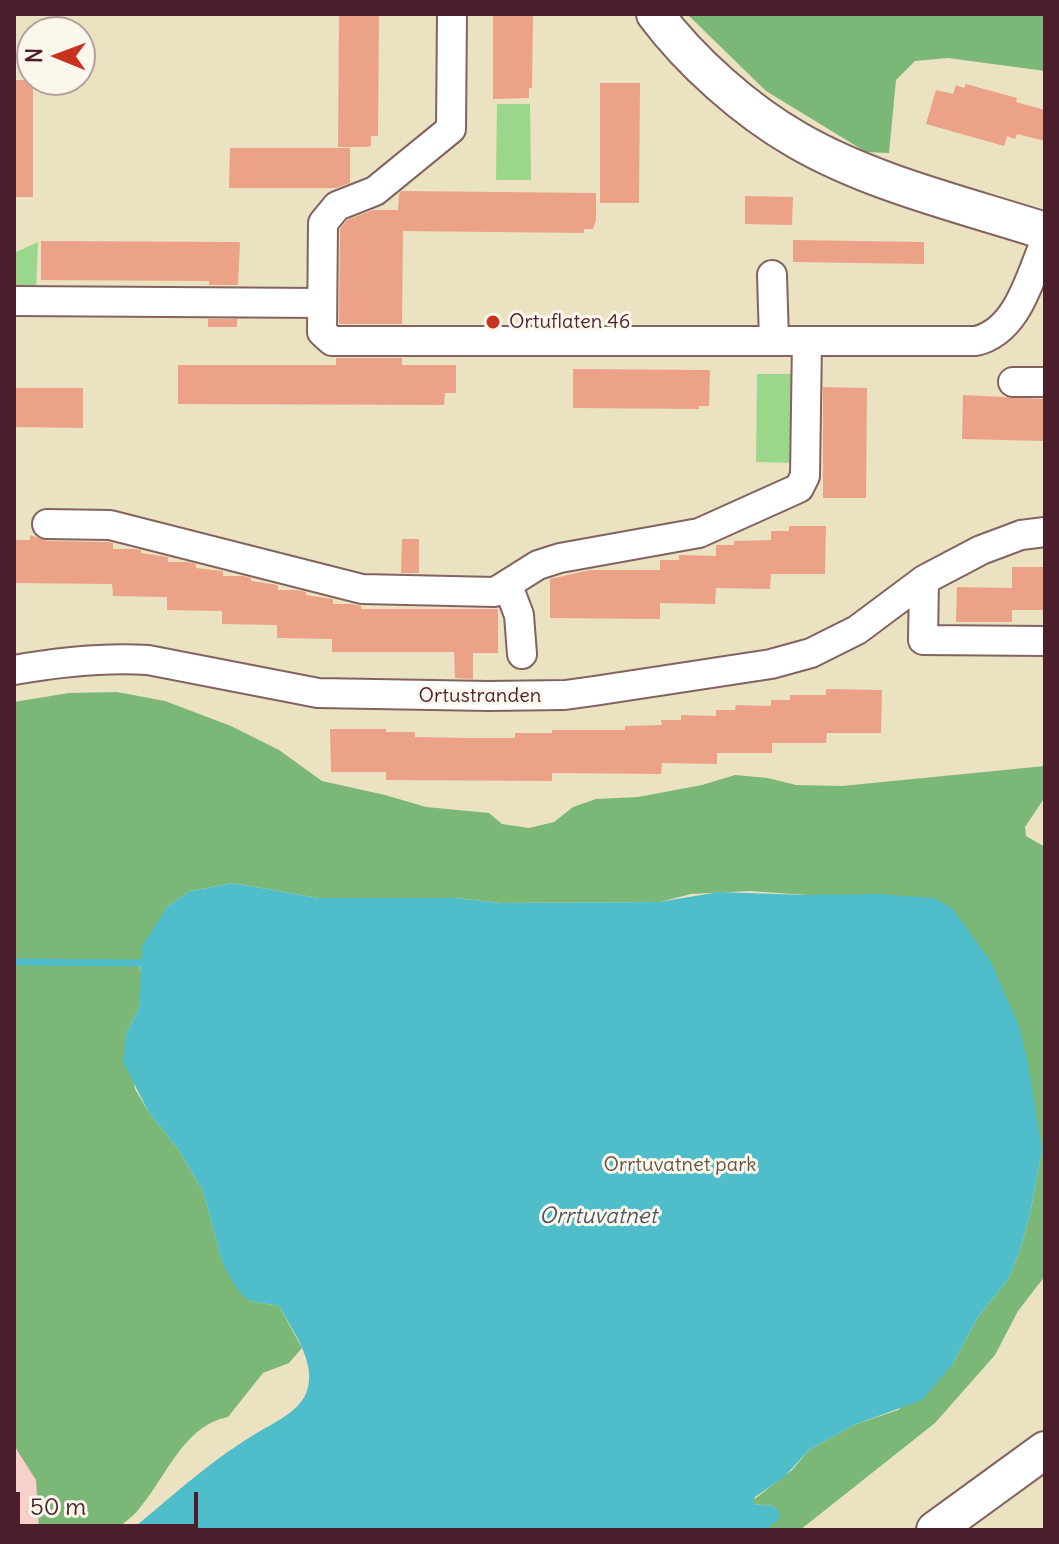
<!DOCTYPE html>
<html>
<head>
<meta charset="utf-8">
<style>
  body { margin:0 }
  #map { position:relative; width:1059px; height:1544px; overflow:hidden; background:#ebe2c2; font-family:Delius,sans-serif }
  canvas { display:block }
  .frame { position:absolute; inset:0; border:16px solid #4a1f2b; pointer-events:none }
  .north { position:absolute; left:16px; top:16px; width:80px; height:80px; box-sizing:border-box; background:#fbf7ec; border:2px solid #b4a19f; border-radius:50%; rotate:271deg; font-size:22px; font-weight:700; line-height:32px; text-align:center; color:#4a1f2b }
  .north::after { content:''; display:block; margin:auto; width:28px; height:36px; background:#c8321e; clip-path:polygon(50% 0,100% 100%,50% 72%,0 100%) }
  .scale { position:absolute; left:16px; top:1492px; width:182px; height:36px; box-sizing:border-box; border:4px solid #4a1f2b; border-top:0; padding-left:10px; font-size:24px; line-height:28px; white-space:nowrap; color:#4a1f2b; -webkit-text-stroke:6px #fbf7ec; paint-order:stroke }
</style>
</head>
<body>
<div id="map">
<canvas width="1059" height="1544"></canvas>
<div class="frame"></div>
<div class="north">N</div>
<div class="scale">50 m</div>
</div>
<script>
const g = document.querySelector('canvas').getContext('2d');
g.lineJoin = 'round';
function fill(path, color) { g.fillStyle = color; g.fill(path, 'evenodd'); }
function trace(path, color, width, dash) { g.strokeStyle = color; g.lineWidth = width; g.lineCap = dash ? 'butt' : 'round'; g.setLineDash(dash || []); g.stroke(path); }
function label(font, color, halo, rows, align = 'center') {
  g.font = font + ' Delius,sans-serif'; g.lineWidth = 6; g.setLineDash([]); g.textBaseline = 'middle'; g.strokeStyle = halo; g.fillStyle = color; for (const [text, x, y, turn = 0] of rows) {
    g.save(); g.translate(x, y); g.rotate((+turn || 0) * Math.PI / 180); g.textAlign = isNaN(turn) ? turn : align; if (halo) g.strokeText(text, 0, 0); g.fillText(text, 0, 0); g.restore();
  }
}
const built = new Path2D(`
  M14,1431L15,1447L36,1479L39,1530H14Z`);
const green = new Path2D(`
  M497,104H530L531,180H496Z
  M38,242L36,293L14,292V253Z
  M757,374H798L797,463L756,462Z`);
const forest = new Path2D(`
  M687,14H1045V71L948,58L915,61L896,80L889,153L866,152L766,91Z
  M117,692L165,701L231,726L279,750L322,781L385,795L426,807L489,813L502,824L529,828L554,822L573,807L596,799L638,797L702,785L735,775L768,778L796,785L842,786L1045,766V797L1025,827L1026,836L1045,847V1276L1018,1311L995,1355L935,1423L800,1530H734L779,1519L778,1511L773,1506L753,1504L752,1501L792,1470L809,1450L854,1425L898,1410L952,1365L978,1317L1009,1278L1020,1250L1030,1214L1042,1150L1034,1116L806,895L750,891L691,894L660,902L500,903L456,898H318L233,883L190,891L167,907L140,963L142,983L139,1008L126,1034L135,1089L148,1111L178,1149L203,1191L223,1264L250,1301L279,1306L302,1348L289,1363L263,1373L228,1417C184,1425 165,1479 139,1509C133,1517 124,1522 116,1530H39L36,1480L15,1447L14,1431V702L69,693Z`);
const water = new Path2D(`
  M233,883L318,898H456L500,903L659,902L719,892L806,895L877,894L934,898L953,909L991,962L1019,1026L1028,1063L1042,1150L1030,1214L1020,1250L1009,1278L978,1317L952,1365L922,1400L854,1425L809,1450L784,1477L755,1497L753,1504L773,1506L779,1511V1519L768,1528L131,1530C174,1495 213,1458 262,1430C278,1421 301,1409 307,1391C317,1362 292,1330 279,1306L250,1301L239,1292L223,1265L203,1191L178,1149L148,1111L123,1062L126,1034L139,1008L142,946L167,907L190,891Z`);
const stream = new Path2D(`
  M14,962L140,963`);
const building = new Path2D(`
  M339,14H379L378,136H371V146L366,147H338Z
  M493,14H533L532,88H529V98L493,99Z
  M14,80H33V197H14Z
  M600,83H640L639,203H600Z
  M966,84L1017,98L1016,102L1045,110V141L1017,134L1015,139L1007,136L1004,146L926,124L936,90L953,94L956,85L964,88Z
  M230,148H350V183L336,188H229Z
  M401,191L596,193V220L593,229H584V233L403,231L402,324H339L340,229L347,220L373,210H398L399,194Z
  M745,196L793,197L792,225L745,224Z
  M793,240L924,242V264L793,262Z
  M41,241L240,242L238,285H209V281L41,280Z
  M208,319H237V327H208Z
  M336,358H402V365H456V393H445L444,405L178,404V365H336Z
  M573,369L710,370L709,406H699V409L573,408Z
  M823,387L867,388L866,498H823Z
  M14,388H83V428L14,427Z
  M963,395L1045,399V441L962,439Z
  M789,526H826L825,574H771L770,589L716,588L715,604L660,603V619L550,618V579L590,570H660V560H679V555L716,556V545H734V541L771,540V531H789Z
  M30,535L47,541L108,542L113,543V549H134L141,550V553L168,557V562H188L196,564V568L223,571V576H243L251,578V581L278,585V590H297L306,592V595L333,599V604H351L361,606V609H498V653H473V679L455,678L454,652H332V639L277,638V625L222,624V611L167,610V597L113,596L112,584L14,583V540H30Z
  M402,539H419V573H401Z
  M1012,567H1045V610H1012V622H956L957,587L1012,588Z
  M826,689L882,690L881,733H827L826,743H772V753H717V764L662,763L661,774L552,773V781L386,780V772H331L330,729H386V732H415V737L468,738H515V733H552V730H625V726L662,725L661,720H681V715L716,716V710H735L736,705L771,706V700H790V695H826Z`);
const minor = new Path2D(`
  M452,14L451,129L375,191L337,206L323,223L322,332L332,341H976C1018,331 1030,277 1045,242
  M772,275L774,341
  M14,301L321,303
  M1013,382H1045
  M47,524L110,525L362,589L495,592L538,565L560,558L699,533L799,488L805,476L807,341
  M924,580L923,640L1045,641
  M508,586L519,615L522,654
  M14,670C59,662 102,657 148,660L318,693L488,696L565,695L594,691L771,664L811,653L857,630L924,580L981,550L1021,535L1045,532`);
const major = new Path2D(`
  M655,14C690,61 746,111 797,140C871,183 964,205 1045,231
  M935,1530L1045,1450`);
const markers = [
  [493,322,8,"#c8321e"]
];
const poiNames = [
  ["Ortuflaten 46",509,322]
];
const streetNames = [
  ["Ortustranden",480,696]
];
const parkNames = [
  ["Orrtuvatnet park",680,1165]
];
const waterNames = [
  ["Orrtuvatnet",598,1217]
];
fill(built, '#f7d0cc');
fill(green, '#9ad78b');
fill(forest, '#7bb877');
fill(water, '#50bdca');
trace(stream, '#50bdca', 7);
fill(building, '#eca286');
trace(minor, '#826360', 32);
trace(major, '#826360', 40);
trace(minor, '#fff', 28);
trace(major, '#fff', 36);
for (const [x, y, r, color] of markers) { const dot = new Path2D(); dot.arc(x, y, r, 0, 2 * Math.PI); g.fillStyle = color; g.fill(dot); trace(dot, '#fbf7ec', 3); }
label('20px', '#4a1f2b', '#fbf7ec', poiNames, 'left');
label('20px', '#4a1f2b', '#fbf7ec', streetNames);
label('20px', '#625648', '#fbf7ec', parkNames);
label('italic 22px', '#4c5663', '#fbf7ec', waterNames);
</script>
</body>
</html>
